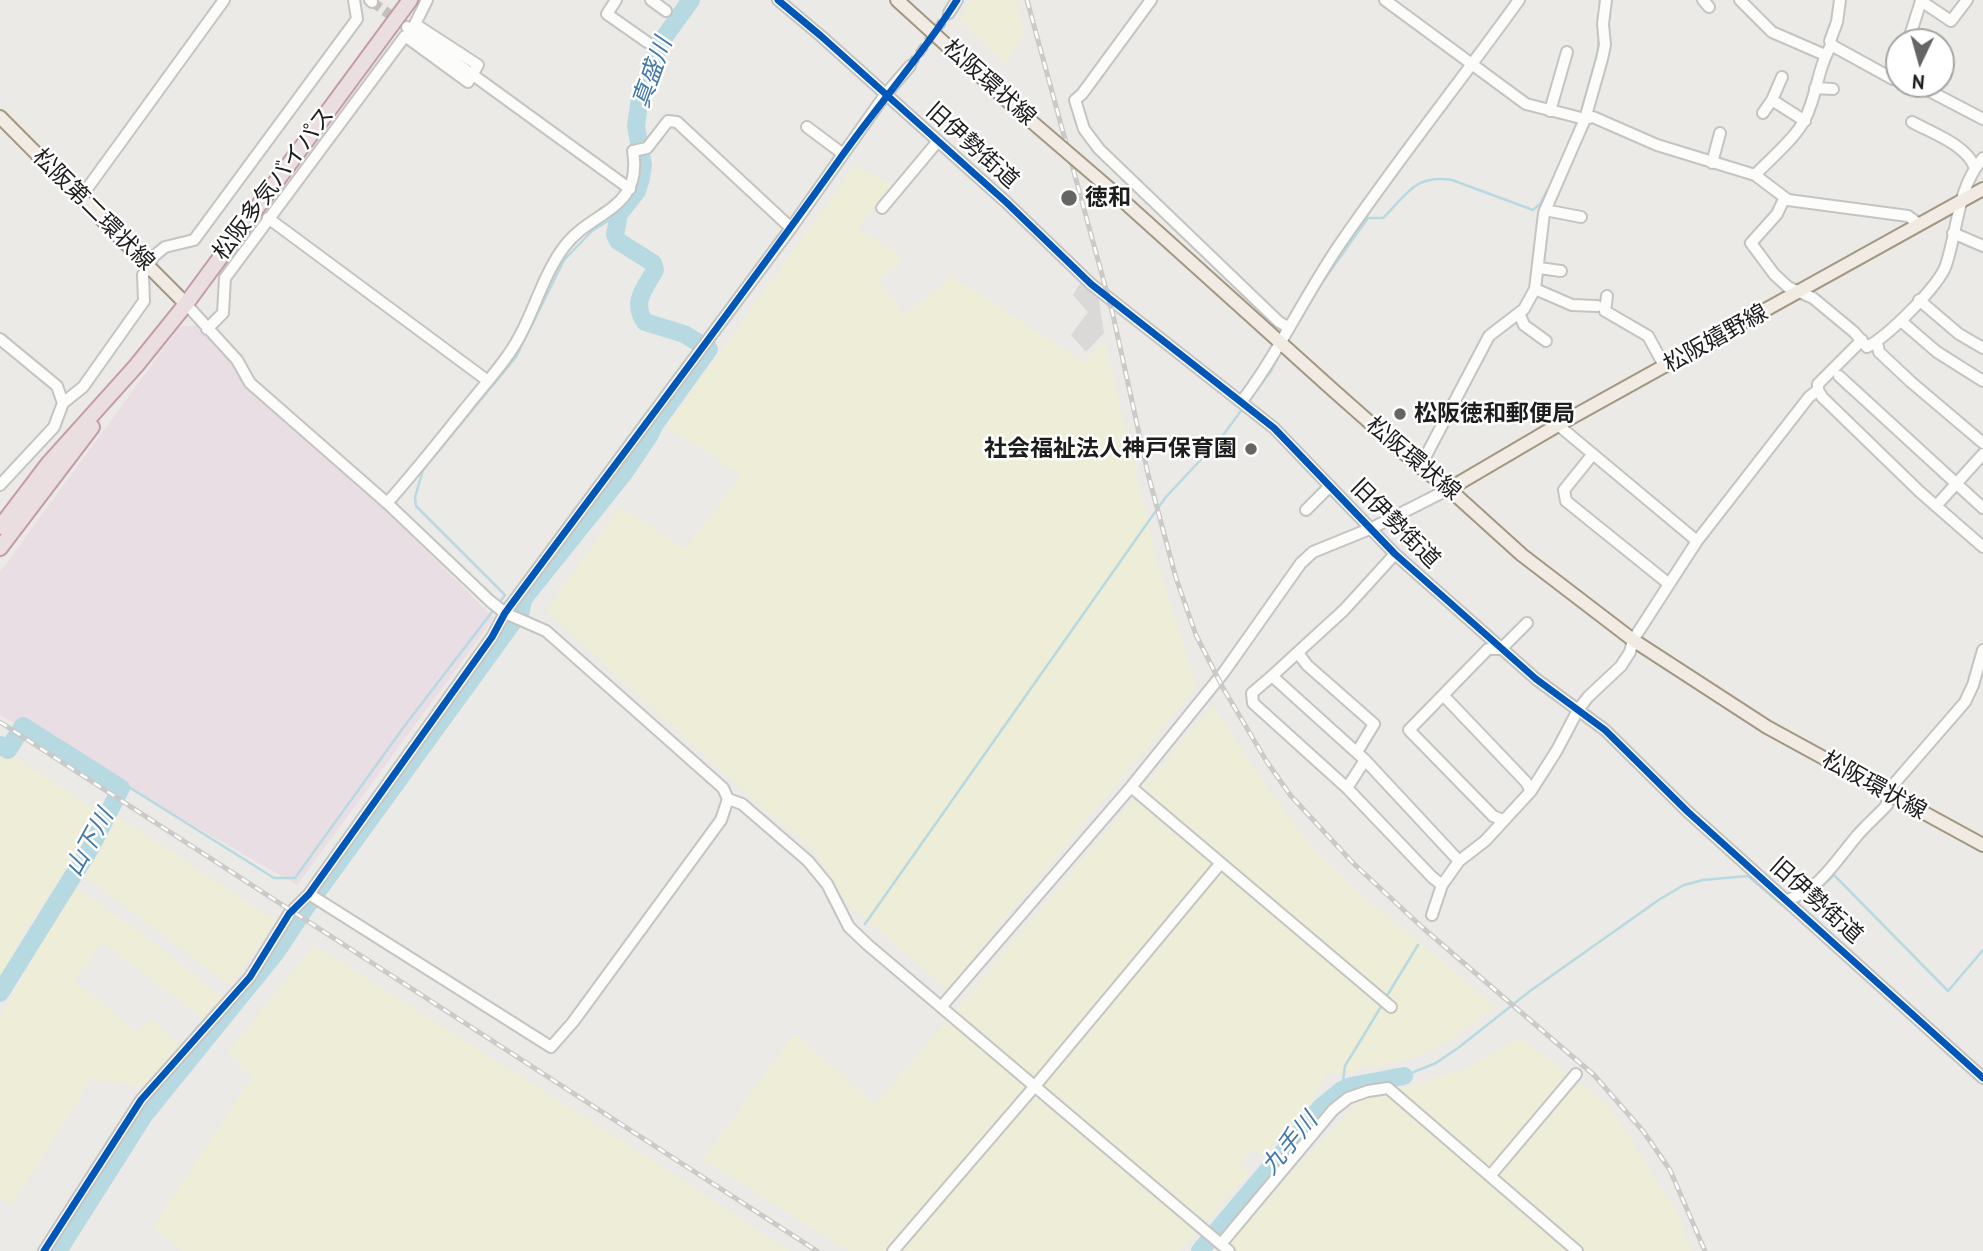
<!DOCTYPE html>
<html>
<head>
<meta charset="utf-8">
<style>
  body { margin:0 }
  #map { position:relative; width:1983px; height:1251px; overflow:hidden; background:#eceae6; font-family:"PT Sans",sans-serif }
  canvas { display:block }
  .north { position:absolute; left:1885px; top:28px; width:70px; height:70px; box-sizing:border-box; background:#fff; border:2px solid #a5a5a5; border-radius:50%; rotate:185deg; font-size:19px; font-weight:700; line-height:28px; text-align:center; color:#1d1d1d }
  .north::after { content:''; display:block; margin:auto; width:24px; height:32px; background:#656563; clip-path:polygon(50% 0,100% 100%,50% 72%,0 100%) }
</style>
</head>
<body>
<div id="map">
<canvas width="1983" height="1251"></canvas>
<div class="north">N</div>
</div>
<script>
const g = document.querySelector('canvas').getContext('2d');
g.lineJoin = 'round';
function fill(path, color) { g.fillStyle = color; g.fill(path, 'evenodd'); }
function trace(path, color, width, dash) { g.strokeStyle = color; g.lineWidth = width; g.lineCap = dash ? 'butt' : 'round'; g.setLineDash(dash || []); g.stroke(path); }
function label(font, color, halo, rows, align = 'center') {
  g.font = font + ' "PT Sans","Noto Sans JP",sans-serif'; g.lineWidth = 5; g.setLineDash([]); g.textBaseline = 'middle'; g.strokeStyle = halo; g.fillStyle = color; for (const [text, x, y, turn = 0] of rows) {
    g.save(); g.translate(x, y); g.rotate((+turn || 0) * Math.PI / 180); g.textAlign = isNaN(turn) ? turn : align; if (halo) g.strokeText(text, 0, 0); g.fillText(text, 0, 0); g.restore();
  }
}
const industrial = new Path2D(`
  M180,326H200L494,618L297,885L0,715V572Z`);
const religious = new Path2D(`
  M1082,280L1098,294L1104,333L1086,352L1071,335L1088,312L1073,295Z`);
const farmland = new Path2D(`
  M971,0H1017L1024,35L1005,64L960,20Z
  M855,165L892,185L857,228L904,258L880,280L905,315L952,276L1084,363L1105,341L1158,566L1197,687L947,989L847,903L816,853L731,780L546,611L620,507L685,549L741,475L667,426Z
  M1213,705L1260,777L1309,844L1360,894L1433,953L1495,1007L1444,1044L1403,1062L1361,1068L1346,1074L1327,1073L1313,1098L1263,1157L1253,1149L1240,1163L1250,1172L1180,1251H848L703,1159L795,1033L875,1105Z
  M0,748L99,812L98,821L25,931L0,979Z
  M118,816L276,921L230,985L85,877Z
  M77,890L86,894L148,938L222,997L203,1018L103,943L74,980L137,1032L150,1018L181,1046L145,1087L92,1079L11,1206L0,1197V1017L70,893Z
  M314,945L668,1170L790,1251H182L153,1227L252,1077L228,1052Z
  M1520,1037L1609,1105L1678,1214L1691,1251H1221L1358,1101L1470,1067Z`);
const stream = new Path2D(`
  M1581,113L1598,51L1600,0
  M1572,136L1578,120
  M1321,284L1368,218H1383C1407,195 1414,174 1452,180L1533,210L1540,204L1554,178
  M1249,400L1271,371L1282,350
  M499,603L505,595L416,506L415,497L423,470L516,357L564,260L592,231L619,214
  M121,788L124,784L274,878H295L403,728L495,608
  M1795,904L1815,893L1834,875L1948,991L1983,950
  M865,924L1165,498L1221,438L1243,408
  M1385,999L1418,945
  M1404,1076L1436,1063L1458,1048L1530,991L1660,899L1684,885L1703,880L1748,876L1782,905L1786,906
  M1342,1090L1345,1066L1382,1005`);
const river = new Path2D(`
  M0,745L8,750L23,726L121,788L91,847L0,993
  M58,1251L145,1114L277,951L304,910L521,611L523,599L624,473L649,436L655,424L709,349L684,334L645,322C631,302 645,288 655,270L653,263L618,241L615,235L619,214L637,191L641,178L643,165L636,126L640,98L660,43L691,0
  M1200,1251L1321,1107L1342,1090L1351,1086L1404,1076`);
const minorTunnel = new Path2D(`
  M372,2L402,23
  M910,66L949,13`);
const minor = new Path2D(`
  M370,0L372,2
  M616,0L607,14L647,42
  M651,0L666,11
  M778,0L821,36L1007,203L1091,284L1274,428L1395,554L1536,679L1605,730L1688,812L1983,1078
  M1151,0L1082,94L1075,100L1084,129L1099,149L1279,322L1288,327
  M1385,0L1526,104L1585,119L1593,117L1657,145L1755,175L1788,200L1908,216L1919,224
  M1703,0L1709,7
  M1740,0L1772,32L1825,55
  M1840,0L1837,22L1830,41L1833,46L1893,79L1899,78
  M949,13L957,0
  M407,27L630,189
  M1908,42L1921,1L1951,21L1967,0
  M1916,84L1983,119
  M1815,88L1833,89
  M1772,100L1782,77
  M1550,111L1567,52
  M1763,113L1772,100L1805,121
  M1912,122C1932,133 1967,145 1975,168
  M807,127L843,154
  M1712,163L1720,133
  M1755,175C1770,159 1797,137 1806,117C1817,94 1818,66 1832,44
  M81,197L224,0
  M1784,199L1777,214L1751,243L1774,274L1788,287L1813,298L1854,332L1867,347C1887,337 1939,286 1946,265C1958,229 1957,188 1983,158
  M882,208L938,141
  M1545,210L1581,217
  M268,218L488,381
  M1953,233L1983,246
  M1539,268L1561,271
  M1535,289L1572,305L1597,306
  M1607,296L1605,311L1648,336L1665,367
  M1919,300L1959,334L1983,348
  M186,304L237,360L250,383L387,503L490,601L505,613L546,631L723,788L728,799L742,804L808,861L827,884L849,927L868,945L1229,1251
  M1519,313L1524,325L1546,341
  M1901,321L1937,352L1983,381
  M207,329L223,313L225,278L405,36L468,82L478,65L415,24L427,0
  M0,339L57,386L63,403
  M1877,342L1879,352L1911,382L1983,443
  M1839,376L1983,508
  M1818,390L1822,397L1920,492L1983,547
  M1242,401C1279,352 1305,295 1340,244C1397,161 1460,82 1519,0
  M1558,425L1697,541
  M1593,454L1564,490L1566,501L1669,584
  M1420,467L1489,336L1524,309L1535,289L1544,213L1585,119L1602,59L1605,45L1603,24L1606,0
  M0,485L54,427L63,403L83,387L144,301L143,275L154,256L165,247L194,240L357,19L354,0
  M387,503C414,473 439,441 465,409C479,391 495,374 508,355C532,322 540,279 564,247C591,210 643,211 633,151L647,148L668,121L677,122L791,228
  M1936,506L1983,454
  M1306,510L1330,486
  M1395,554L1344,610L1272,676L1365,760L1459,861
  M1298,653L1307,665L1374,724L1357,752
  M1272,676L1252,693L1253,703L1347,788
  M1443,695L1526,782L1531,791
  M1365,760L1347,788L1432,877L1442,885
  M1131,787L1391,1007
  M1503,820L1493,816L1409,730L1488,649H1501L1527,623
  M309,894L551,1047L573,1022L721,820L728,799
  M1787,900C1819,890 1835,862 1856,837C1865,826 1877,816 1887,805V792L1893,785L1965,702L1973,685L1983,650
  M1432,915L1442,885L1459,861L1485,841L1531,791L1557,750L1578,710L1588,697L1621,666L1630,652L1633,640L1697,541L1809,397L1818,390V384L1862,340
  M942,1006L1131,787L1224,672L1301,563L1313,552L1372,528L1449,489
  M1490,1176L1577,1251
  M1221,1244L1333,1110L1348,1098L1368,1091L1388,1088L1490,1176L1576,1074
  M44,1251L141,1100L250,977L289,914L309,894L492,637L505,613L791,228L885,95L910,66
  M893,1251L1035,1086L1220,864`);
const major = new Path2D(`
  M897,0L1010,103
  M0,117L186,304
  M1110,189L1333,390L1420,467L1449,489L1522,555L1633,640L1767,727L1983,845
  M1449,489L1558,425L1983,189`);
const highway = new Path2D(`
  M0,527L48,464L136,366L186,304L410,0
  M0,548L92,427`);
const rail = new Path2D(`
  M1027,0L1113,315L1148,474L1176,578L1196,635L1223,688L1267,762L1291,796L1353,863L1423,928L1594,1075L1643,1131L1670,1170L1705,1251
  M0,722L817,1251`);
const majorBridge = new Path2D(`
  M1010,103L1110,189`);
const cycleway = new Path2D(`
  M778,0L821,36L1007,203L1091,284L1274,428L1395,554L1536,679L1605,730L1688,812L1983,1078
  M44,1251L141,1100L250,977L289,914L309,894L492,637L505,613C618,460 734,308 844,153C881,101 923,54 957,0`);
const markers = [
  [1069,198,9,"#656563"],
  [1400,414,7,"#656563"],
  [1251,449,7,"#656563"]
];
const streetNames = [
  ["松阪環状線",989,83,42],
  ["旧伊勢街道",972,146,42],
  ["松阪多気バイパス",274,184,-53],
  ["松阪第二環状線",93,210,45],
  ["松阪嬉野線",1716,339,-29],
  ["松阪環状線",1413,459,40],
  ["旧伊勢街道",1395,524,45],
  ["松阪環状線",1874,786,29],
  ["旧伊勢街道",1816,901,42]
];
const poiNames = [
  ["徳和",1085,198],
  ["松阪徳和郵便局",1414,414],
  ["社会福祉法人神戸保育園",1237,449,"right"]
];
const waterNames = [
  ["真盛川",653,73,-70],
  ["山下川",90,843,-61],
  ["九手川",1290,1144,-50]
];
fill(industrial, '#eadee5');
fill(religious, '#dad9d7');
fill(farmland, '#ededd8');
trace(stream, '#b7d9e1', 2.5);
trace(river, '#b7d9e1', 18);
trace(minorTunnel, '#c3c1be', 10, [10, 5]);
trace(minor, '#c4c4c2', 14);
trace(major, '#a29782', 16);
trace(highway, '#c39ba7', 18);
trace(minor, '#fcfcfb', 10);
trace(major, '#f1ebe3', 12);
trace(highway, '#eadee0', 14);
trace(rail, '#cacac9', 5);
trace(rail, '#fff', 2.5, [8]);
trace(majorBridge, '#a29782', 16, []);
trace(majorBridge, '#f1ebe3', 12);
trace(cycleway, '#0057b8', 7);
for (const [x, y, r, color] of markers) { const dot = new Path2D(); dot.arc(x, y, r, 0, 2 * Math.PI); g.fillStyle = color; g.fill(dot); trace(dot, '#fff', 2.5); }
label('23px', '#1d1d1d', '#fff', streetNames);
label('bold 23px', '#1d1d1d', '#fff', poiNames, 'left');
label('italic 24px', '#4278a9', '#fff', waterNames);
</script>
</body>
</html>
